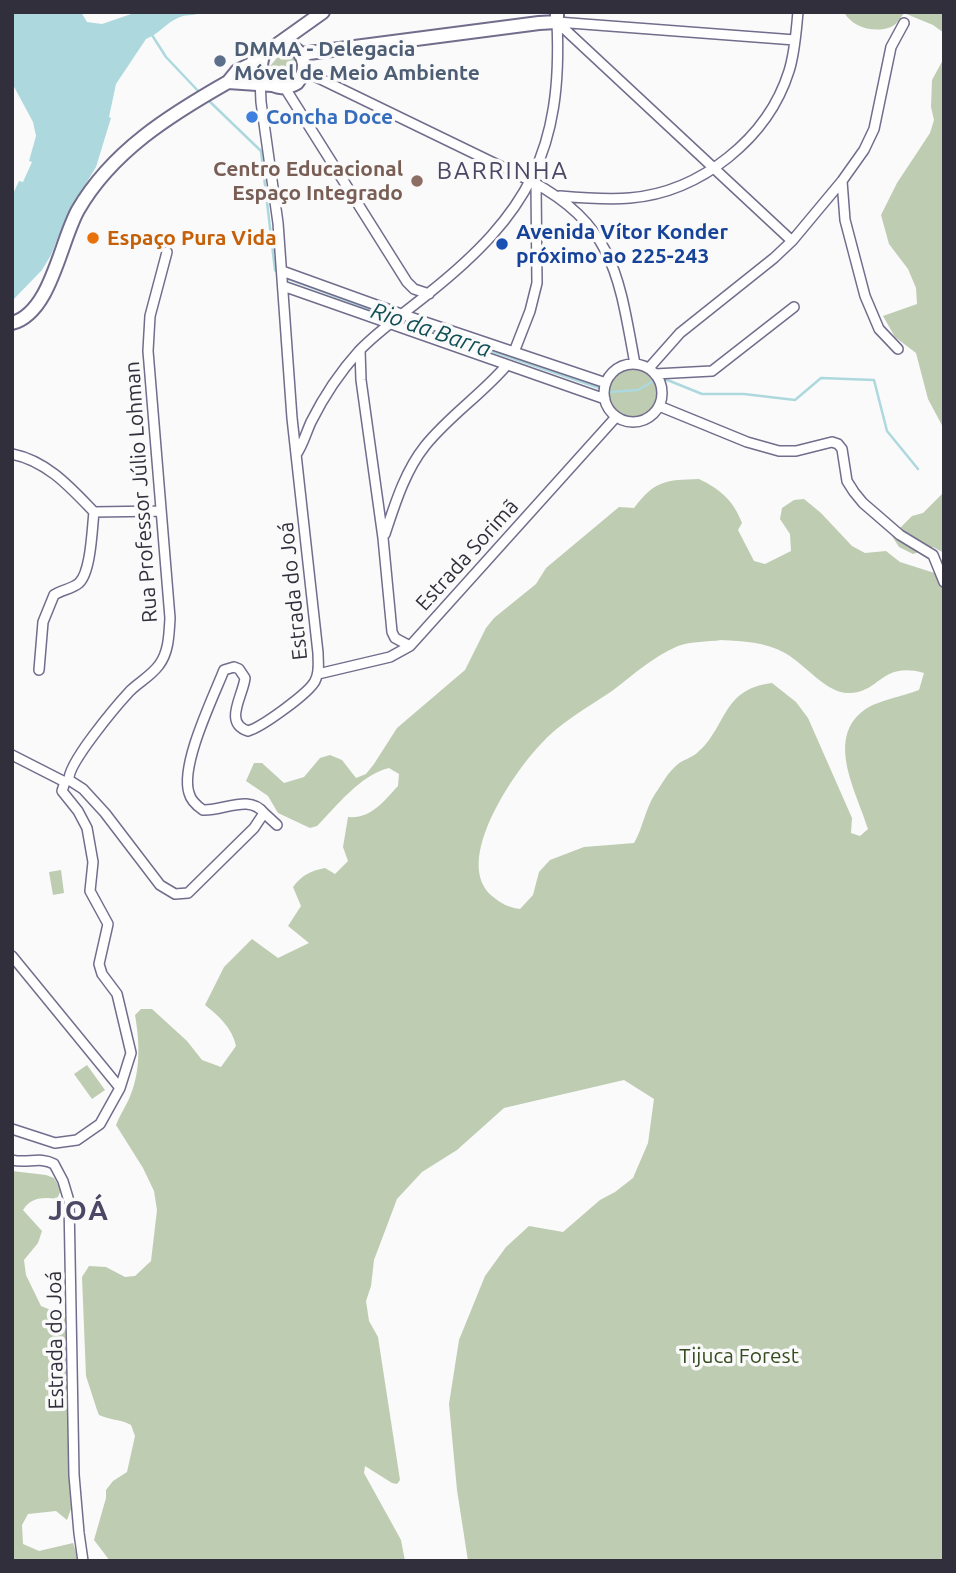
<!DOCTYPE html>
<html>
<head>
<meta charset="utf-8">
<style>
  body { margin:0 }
  #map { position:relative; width:956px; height:1573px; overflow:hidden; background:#fafafa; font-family:Ubuntu,sans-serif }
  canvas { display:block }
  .frame { position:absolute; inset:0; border:14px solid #312f3c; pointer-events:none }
</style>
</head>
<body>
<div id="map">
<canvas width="956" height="1573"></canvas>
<div class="frame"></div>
</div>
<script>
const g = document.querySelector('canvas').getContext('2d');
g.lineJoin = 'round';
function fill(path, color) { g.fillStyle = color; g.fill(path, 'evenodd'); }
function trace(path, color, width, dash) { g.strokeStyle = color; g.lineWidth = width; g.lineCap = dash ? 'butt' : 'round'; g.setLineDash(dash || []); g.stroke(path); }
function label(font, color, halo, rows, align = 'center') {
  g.font = font + ' Ubuntu,sans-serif'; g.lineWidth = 7; g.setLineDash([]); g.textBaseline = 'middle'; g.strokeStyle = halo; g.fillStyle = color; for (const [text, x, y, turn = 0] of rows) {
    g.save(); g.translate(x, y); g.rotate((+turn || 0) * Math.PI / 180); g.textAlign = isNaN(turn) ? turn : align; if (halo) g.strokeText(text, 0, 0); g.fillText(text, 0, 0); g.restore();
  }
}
const green = new Path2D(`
  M844,12H944V33L933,25L904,13C900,19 896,26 888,28C872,33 851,26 844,12Z
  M284,49C298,53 302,66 293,77L282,81L271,76L267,70Z
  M944,58V429L928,399L916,353L895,337L883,316L917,304L916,288L908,269L889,244L881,215L897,183L930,133L934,120L931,107L932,80Z
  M608 393a25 25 0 1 1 50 0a25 25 0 1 1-50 0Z
  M699,479C720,489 734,501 742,523L738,530L754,561L765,564L791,551L790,534L780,519L782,508L794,500L804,499L821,513L852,546L865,553L886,551L900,562L944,576V1561H468L457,1490L449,1404L459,1340L485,1276L506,1247L529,1226L563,1232L600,1200L615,1192L633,1178L648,1143L654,1099L624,1080L504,1108L457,1150L422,1172L397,1199L374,1260L371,1286L366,1301L369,1321L378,1337L400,1480L397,1484L392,1483L365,1466L364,1473L401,1540L405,1561H110L94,1540L106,1498V1490L113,1481L127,1472L135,1436L131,1425C120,1419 109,1420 99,1415L97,1410L86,1376L82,1277L89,1266L106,1267L125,1277L135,1276L151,1261L157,1210L154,1191L143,1168L116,1125C119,1117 124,1109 128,1101C141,1074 140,1043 135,1015L141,1009H152L187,1041L202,1060L221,1067L236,1046C232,1028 219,1016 205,1005L224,967L252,939L278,958L309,943L288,926L301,906L293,887C302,875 310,871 325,868L335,874L348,861L343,847L348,817C371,819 383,802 398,786L399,774L389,768C360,775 337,806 317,826L310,828L278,813L268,796L246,781L254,763H262L284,783L304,777L320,758L330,755L342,760L356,778L366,774L374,764L397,728L465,670L486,628L494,618L536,584L546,568L619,507L634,508C655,480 666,480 699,479ZM721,640C743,641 765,642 785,653C805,664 826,693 848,693C880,694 880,661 924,673L919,690C904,696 875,701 863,711C825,740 858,795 868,829L860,836L851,833L852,818L808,718L796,702L772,683C721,689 727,728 697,753C691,758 683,760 678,764C668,772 662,784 655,794C645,809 643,828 634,843L584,847L550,860L539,872L533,895L520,909C507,907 502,904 492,896C452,862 513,774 539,746C559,723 587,708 612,691C633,675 654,656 678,646C691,641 708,642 721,640Z
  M944,492V553L933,547L913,554L899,547L892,536L912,516L923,513Z
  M61,870L64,893L53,895L49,872Z
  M87,1065L105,1090L92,1099L74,1074Z
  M12,1171L46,1175L54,1178L61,1190L57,1199C44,1197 31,1197 23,1210L42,1231L38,1243L24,1260L26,1275L41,1306L58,1313L65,1318L71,1509L67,1520L56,1511L28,1514L22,1525L23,1544L39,1551L73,1543L79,1561H12Z`);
const water = new Path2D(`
  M12,12H81L87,22L102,24L137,12H203C196,16 188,14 180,17C167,22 159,34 146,39L116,84L109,117L111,118L96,167L66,217L51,255L42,270L12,301V196L19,181L23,182L32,162L29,161L36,136L33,122L12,83Z`);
const stream = new Path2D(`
  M152,35L166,57L201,94
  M206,98L261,151L275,270L277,272
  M286,278L394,318
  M401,320L611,392L638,390L660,377L702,394H744L795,400L821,378L874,380L887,431L918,469`);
const street = new Path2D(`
  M557,22L792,241
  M557,22L795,40
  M304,71L531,181C615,226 619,278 635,364
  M285,88L407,282L414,289L429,294
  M842,181L845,220L865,296L879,329L898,349
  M560,196C583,198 607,200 630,198C701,192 768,138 789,71C795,52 796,32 798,12
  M282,271L401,314L606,383
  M283,286L605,399
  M360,350L361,380L383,538L392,632L395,638L410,646
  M514,352L530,311L537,283L536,184
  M604 393a29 29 0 1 1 58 0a29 29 0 1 1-58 0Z
  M649,368L680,333L774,258L792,241L842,181L864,150L874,129L891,47L904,23
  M655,374L712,371L794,307
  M659,406L747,442L779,451H796L832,442L838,444L842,449L847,481L854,492L863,503L900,535L933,555L944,582
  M12,454C47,461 70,487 94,512L160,511
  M296,455C303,445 306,433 311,422C324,396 340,372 359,351C380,329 406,312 429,293C528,214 563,151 557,22
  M385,534C395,504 405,471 425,446C449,416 481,395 506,366
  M39,670L43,622L54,595C61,590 72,589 79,583C91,572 92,529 94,512
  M318,674L390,657L410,646L616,417
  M12,755L65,782
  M69,780C67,764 117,705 130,691C139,682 151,676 159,665C169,652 169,634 170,618L148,351L150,316L167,252
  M264,813L277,825
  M12,956L120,1088
  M12,1129L55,1143L77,1140L100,1124L120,1088L131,1053L117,994L102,974L99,964L108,924L90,891L93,862L87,828L78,811L62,791L65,782L69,780L83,789L105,813L160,885L175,894L188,893L254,828L264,813C249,794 224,811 203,810C197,806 191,801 189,793C180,765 213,698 224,670L234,667L239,669L245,678C243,696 223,723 248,731C262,727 309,693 315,681C320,672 318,662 318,653L292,418L278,223L261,102L260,78
  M12,1160C27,1164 40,1156 54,1164L63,1181L69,1201L74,1475L79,1533L83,1561`);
const secondary = new Path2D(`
  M281,44C303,46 311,66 297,83C276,96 253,77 264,54L323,12
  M301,54L539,23L557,22V12
  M228,82L272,85
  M12,323C51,313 60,242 78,210C112,151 170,115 228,82L237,71L262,59`);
const markers = [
  [220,61,7,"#5c6f8a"],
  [252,117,7,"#3f7fe0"],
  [417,181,7,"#8d6e63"],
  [93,238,7,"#e8710a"],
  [502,244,7,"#1a4fb4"]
];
const serviceNames = [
  ["DMMA - Delegacia",234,49],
  ["Móvel de Meio Ambiente",234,73]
];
const shopNames = [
  ["Concha Doce",266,117]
];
const educationNames = [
  ["Centro Educacional",403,169],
  ["Espaço Integrado",403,193]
];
const transitNames = [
  ["Avenida Vítor Konder",516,232],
  ["próximo ao 225-243",516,256]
];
const foodNames = [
  ["Espaço Pura Vida",107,238]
];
const streetNames = [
  ["Rua Professor Júlio Lohman",141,492,-94],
  ["Estrada Sorimã",467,555,-48],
  ["Estrada do Joá",293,591,-96],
  ["Estrada do Joá",55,1340,-91]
];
const parkNames = [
  ["Tijuca Forest",739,1356]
];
const waterNames = [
  ["Rio da Barra",431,330,19]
];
const quarterNames = [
  ["BARRINHA",503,171]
];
const districtNames = [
  ["JOÁ",79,1211]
];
fill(green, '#beccb2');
fill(water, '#add9de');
trace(stream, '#add9de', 2.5);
trace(street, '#726d8c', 12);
trace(secondary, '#726d8c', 16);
trace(street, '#fff', 9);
trace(secondary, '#fff', 12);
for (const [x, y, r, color] of markers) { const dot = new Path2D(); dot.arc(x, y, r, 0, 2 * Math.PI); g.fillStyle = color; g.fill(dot); trace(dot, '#fafafa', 2.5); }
label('bold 21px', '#4e5e75', '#fafafa', serviceNames, 'left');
label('bold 21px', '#366cbe', '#fafafa', shopNames, 'left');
label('bold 21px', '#785e54', '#fafafa', educationNames, 'right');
label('bold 21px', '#164399', '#fafafa', transitNames, 'left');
label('bold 21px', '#c56008', '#fafafa', foodNames, 'left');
label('21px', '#312f3c', '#fafafa', streetNames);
label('21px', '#364c1e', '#fafafa', parkNames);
label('italic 23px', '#104f55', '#fafafa', waterNames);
g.letterSpacing = '2px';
label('24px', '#4c4765', '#fafafa', quarterNames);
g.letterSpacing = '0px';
g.letterSpacing = '2px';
label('bold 28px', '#4c4765', '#fafafa', districtNames);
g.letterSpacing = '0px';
</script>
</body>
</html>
